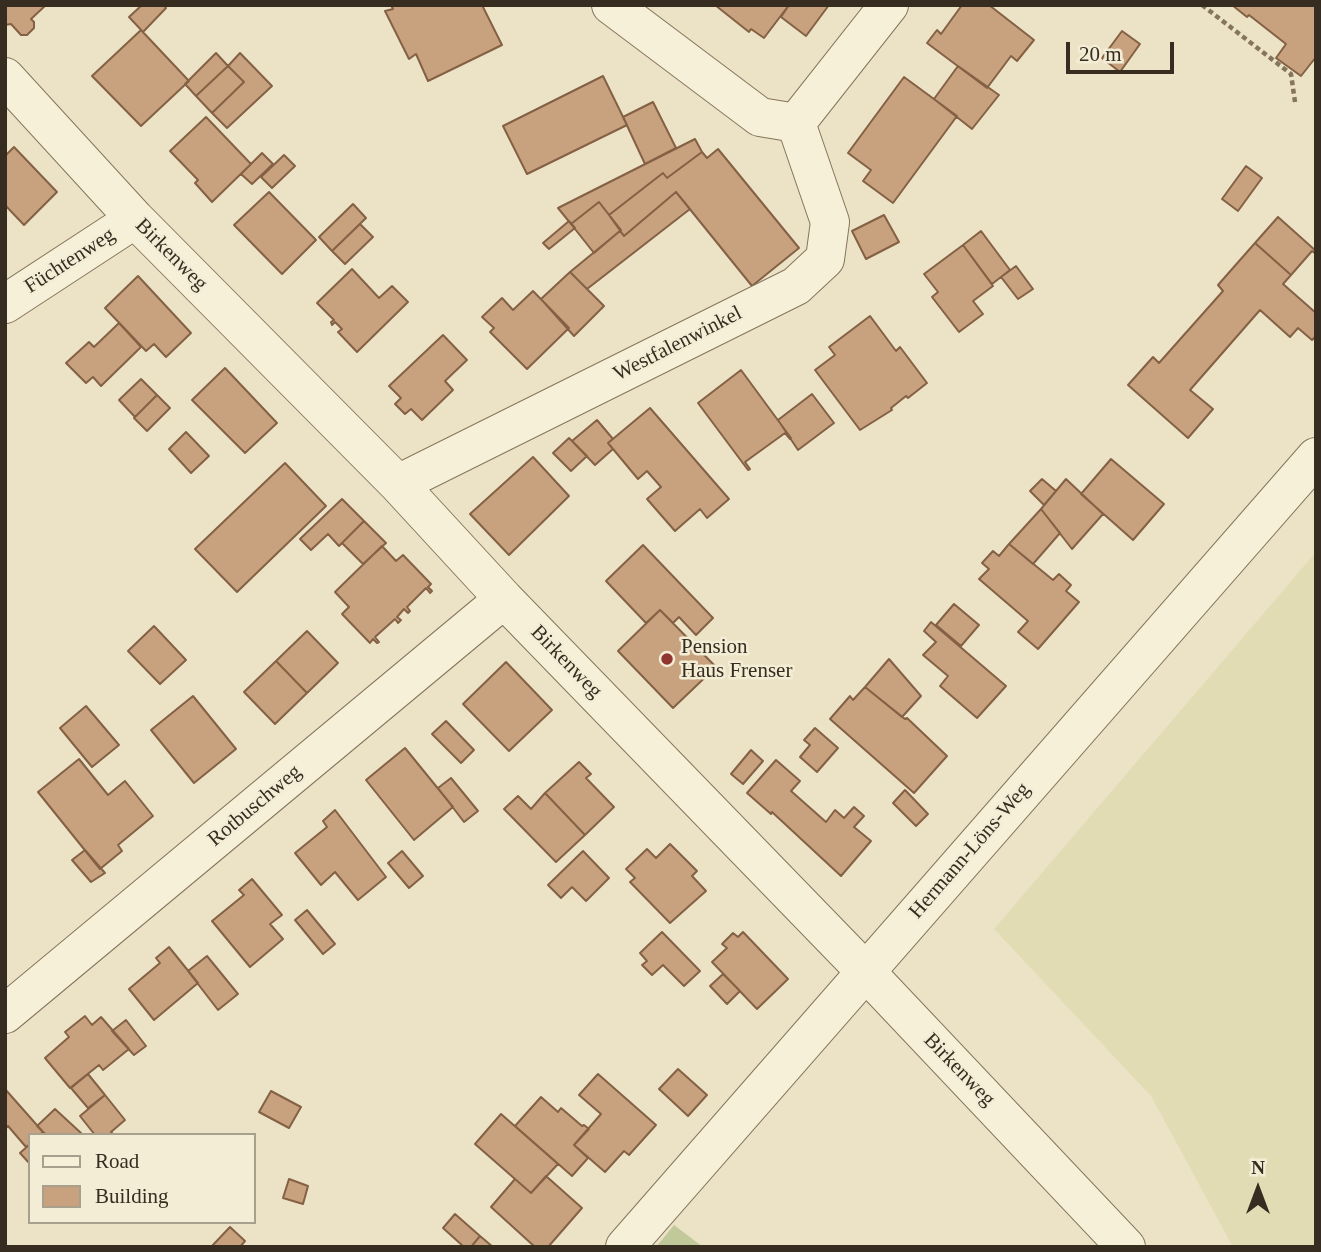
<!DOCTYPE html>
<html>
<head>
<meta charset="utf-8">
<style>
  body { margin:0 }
  #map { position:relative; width:1321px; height:1252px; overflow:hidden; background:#ece3c6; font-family:Georgia,serif }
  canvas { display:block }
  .frame { position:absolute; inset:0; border:7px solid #372c20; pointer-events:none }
  .legend { position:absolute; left:28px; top:1133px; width:228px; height:91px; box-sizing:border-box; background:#f4edd5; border:2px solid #a8a08d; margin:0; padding:9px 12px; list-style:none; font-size:21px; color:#372c20 }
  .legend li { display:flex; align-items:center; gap:14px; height:35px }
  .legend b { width:35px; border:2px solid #a8a08d }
  .north { position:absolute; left:1223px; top:1154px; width:70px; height:70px; -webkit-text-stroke:5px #f4edd5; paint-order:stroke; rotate:0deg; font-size:19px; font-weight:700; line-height:28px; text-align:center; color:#372c20 }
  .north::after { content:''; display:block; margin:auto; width:24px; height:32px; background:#372c20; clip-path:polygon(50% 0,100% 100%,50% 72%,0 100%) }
  .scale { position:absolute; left:1066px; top:42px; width:108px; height:32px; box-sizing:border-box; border:4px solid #372c20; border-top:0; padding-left:9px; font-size:21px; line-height:24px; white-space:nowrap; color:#372c20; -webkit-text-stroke:5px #f4edd5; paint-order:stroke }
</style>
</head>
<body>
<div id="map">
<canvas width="1321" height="1252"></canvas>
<div class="frame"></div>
<ul class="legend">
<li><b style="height:9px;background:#f7f0d9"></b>Road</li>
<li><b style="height:19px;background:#c8a17e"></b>Building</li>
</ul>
<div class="north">N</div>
<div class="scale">20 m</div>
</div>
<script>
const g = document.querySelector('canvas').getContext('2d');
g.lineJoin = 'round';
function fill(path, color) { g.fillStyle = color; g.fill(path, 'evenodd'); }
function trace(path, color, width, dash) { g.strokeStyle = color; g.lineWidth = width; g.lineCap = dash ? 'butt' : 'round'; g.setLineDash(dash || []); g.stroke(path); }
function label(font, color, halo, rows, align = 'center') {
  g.font = font + ' Georgia,serif'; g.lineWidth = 5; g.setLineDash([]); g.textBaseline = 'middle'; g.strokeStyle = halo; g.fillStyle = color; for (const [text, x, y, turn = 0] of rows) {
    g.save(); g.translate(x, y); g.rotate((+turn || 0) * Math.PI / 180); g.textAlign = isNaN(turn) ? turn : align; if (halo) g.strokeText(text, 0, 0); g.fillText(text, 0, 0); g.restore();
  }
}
const farmland = new Path2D(`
  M1316,552V1247H1233L1151,1096L994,929Z`);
const green = new Path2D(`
  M674,1225L703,1247H656Z`);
const building = new Path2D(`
  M5,5H46L31,19L34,22V28L27,35H21L11,24L5,25Z
  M142,5H164L166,8L143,32L129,17Z
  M391,5H482L502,45L428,81L416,54L409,59L385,11L393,9Z
  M715,5H789L764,38L751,29L749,32Z
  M789,5H829L806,36L781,17Z
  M962,5H989L1034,40L1017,61L1011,56L987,88L927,43L937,30L941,34Z
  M1232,5H1316V57L1301,76L1276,58L1286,44L1249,15L1247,17Z
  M141,30L189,81L141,126L92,76Z
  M1122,31L1140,44L1120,72L1102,58Z
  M216,53L228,66L196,96L185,84Z
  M240,53L272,86L227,128L212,113L244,82L228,66Z
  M228,66L244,82L212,113L196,96Z
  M958,66L999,95L972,129L934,99Z
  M603,76L627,125L527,174L503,126Z
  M904,77L957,116L893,203L863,181L871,170L848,153Z
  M653,102L676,148L645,164L623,117Z
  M206,117L251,164L212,202L195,183L198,180L170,151Z
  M695,139L702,152L667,178L663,173L609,215L599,202L571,224L558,208Z
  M14,147L57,192L24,225L5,205V156Z
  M718,149L799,248L752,286L676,192L624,236L609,215L663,173L667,178L702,152L707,158Z
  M262,153L273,164L252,184L241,174Z
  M284,155L295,166L272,188L261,177Z
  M1246,166L1262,178L1238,211L1222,199Z
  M269,192L316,240L282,274L234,225Z
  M676,192L690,209L587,289L570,272L620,231L624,236Z
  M599,202L621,230L594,253L571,224Z
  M353,204L366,218L332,251L319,237Z
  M884,215L899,242L866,259L852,231Z
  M1278,217L1316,251V254L1312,251L1291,275L1255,243Z
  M569,221L575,228L549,249L543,243Z
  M360,224L373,237L345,264L332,251Z
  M981,231L1010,270L992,284L963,245Z
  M1255,243L1291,275L1283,284L1316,313V336L1312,340L1298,328L1290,337L1260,310L1190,390L1213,409L1188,438L1128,385L1153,357L1159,363L1223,291L1218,285Z
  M963,245L993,286L973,301L983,314L959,332L932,297L938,292L924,274Z
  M1016,266L1033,289L1018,299L1001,277Z
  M352,269L379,298L392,286L408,302L357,352L338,332L342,329L335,322L332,325L331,322L334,320L317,303Z
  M570,272L604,306L574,336L541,299Z
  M138,276L191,333L166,357L154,344L146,351L105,308Z
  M533,291L569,328L527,369L490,332L494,328L482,317L502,298L513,310Z
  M870,316L896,351L900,347L927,383L908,398L906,396L891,408L892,410L860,430L815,370L835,355L829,347Z
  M119,323L141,347L101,386L93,377L86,383L66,363L89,342L94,347Z
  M443,335L467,360L445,381L453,390L422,420L411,409L405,414L395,404L401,398L389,386Z
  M225,368L277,423L245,453L192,400Z
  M741,370L791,438L790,439L785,433L745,462L750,469L748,470L698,403Z
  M141,379L157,395L135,417L119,400Z
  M812,394L834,423L798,450L778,420Z
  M157,395L170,408L147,431L134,418Z
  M650,408L729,499L707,518L700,509L675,531L647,499L661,487L647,471L638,479L608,443Z
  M597,420L613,439L608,443L613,449L595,465L572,441Z
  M186,432L209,456L191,473L169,449Z
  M569,438L587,456L571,471L553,453Z
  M533,457L569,496L509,555L470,514Z
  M1111,459L1164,504L1133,540L1081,494Z
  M285,463L326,506L237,592L195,549Z
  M1042,479L1056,491L1044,505L1030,491Z
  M1066,479L1103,514L1072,549L1041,509Z
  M342,499L364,521L339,546L328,534L311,550L300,539Z
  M1041,509L1060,533L1033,564L1009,544Z
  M364,521L386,543L363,564L342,543Z
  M1009,544L1053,580L1059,574L1071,585L1066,591L1079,602L1038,649L1018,632L1028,621L979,579L989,569L982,563L993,551L999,556Z
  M643,545L713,618L696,635L679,617L673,623L660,610L646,623L606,581Z
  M382,546L396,561L403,555L431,584L428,587L432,591L430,593L426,588L407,607L410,611L408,613L404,609L397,617L401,620L398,623L395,619L375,637L379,642L377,643L373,639L370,643L342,614L349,607L335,592Z
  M954,604L979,625L961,646L936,625Z
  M660,610L716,667L673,708L618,651Z
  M931,622L1006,686L977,718L940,686L948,676L923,655L936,642L924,631Z
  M154,626L186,660L160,684L128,651Z
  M307,631L338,663L307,693L276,661Z
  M889,659L921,696L902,717L865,687Z
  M276,661L307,693L275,724L244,692Z
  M506,662L552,710L509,751L463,704Z
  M865,687L905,719L907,718L947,756L914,793L830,719L850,696L853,700Z
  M193,696L236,749L194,783L151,730Z
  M86,706L119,745L92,767L60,728Z
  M446,721L474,750L461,763L432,734Z
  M815,728L838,748L817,772L800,757L810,745L804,740Z
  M405,748L453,807L414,840L366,780Z
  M751,750L763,761L743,784L731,774Z
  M79,759L108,795L125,781L153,816L118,845L122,851L100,869L38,792Z
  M776,760L800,781L791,791L826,822L835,810L844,818L854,807L864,816L854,827L871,841L841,876L772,812L771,814L747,793Z
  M579,762L591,774L586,778L614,807L585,835L545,793Z
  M451,778L478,811L464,822L438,788Z
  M905,790L928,814L916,826L893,803Z
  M545,793L585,835L556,862L504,809L518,796L531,809Z
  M335,810L386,877L358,900L335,872L321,885L295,853L327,827L323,821Z
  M670,844L697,871L692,876L706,891L670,923L630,882L635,878L626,869L647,849L656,858Z
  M85,850L105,873L91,882L72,860Z
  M402,851L423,876L409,888L388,863Z
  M583,851L609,878L586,901L572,887L561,898L548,885Z
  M252,879L282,915L270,924L283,939L250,967L212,921L244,895L239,890Z
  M307,910L335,944L323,954L295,920Z
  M662,932L700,971L684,986L663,965L652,975L642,965L647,961L640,953Z
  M743,932L788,979L757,1009L712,962L727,948L722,944L733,933L738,937Z
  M169,947L198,983L154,1020L129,989L160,963L156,958Z
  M207,956L238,994L218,1010L188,971Z
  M723,974L740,991L727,1004L710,986Z
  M85,1016L92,1025L101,1017L129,1049L103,1070L99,1065L70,1088L45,1058L69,1037L65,1032Z
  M126,1020L146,1046L134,1055L112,1031Z
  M678,1069L707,1095L688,1116L659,1089Z
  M88,1074L105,1095L88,1108L71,1088Z
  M598,1074L656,1125L629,1155L624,1151L605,1172L574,1145L601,1114L579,1095Z
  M5,1089L43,1132L40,1135H30V1144L26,1147L8,1126L5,1129Z
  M271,1091L301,1107L289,1128L259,1112Z
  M105,1095L125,1120L111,1132L114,1135H95L80,1116Z
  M541,1097L558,1112L561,1108L582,1126L584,1125L589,1129L574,1145L588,1158L572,1176L515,1126Z
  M55,1109L81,1133L82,1135H47L43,1132L37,1126Z
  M501,1114L558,1164L531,1193L475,1144Z
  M30,1144V1164L20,1153Z
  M546,1176L582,1208L548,1247H535L491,1207L515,1179L531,1193Z
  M289,1179L308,1186L303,1204L283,1198Z
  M455,1214L480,1236L471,1247H464L443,1228Z
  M230,1227L245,1241L240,1247H211Z
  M480,1236L493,1247H471Z`);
const path = new Path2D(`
  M1202,5L1291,74L1295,102`);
const minor = new Path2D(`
  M611,5L760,117L796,123
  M5,77L135,219L398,484L504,599L865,971L1126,1247
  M5,304L135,219
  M398,484L796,286L825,259L830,222L796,123L889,5
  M5,1014L504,599
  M625,1247L1316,457`);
const markers = [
  [667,659,7,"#913530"]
];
const streetNames = [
  ["Birkenweg",171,255,45],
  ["Füchtenweg",70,261,-33],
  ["Westfalenwinkel",678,344,-27],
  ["Birkenweg",566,662,46],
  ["Rotbuschweg",255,806,-40],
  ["Hermann-Löns-Weg",970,851,-49],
  ["Birkenweg",959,1070,46]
];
const poiNames = [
  ["Pension",681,647],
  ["Haus Frenser",681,671]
];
fill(farmland, '#e1dcb4');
fill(green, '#c1c99a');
fill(building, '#c8a17e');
trace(building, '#846144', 2);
trace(minor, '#86755d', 40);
trace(path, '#86755d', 4.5, [5, 3.5]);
trace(minor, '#f7f0d9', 38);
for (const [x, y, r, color] of markers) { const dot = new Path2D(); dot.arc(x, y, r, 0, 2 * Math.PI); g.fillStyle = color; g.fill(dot); trace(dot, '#f4edd5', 2.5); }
label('21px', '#372c20', '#f4edd5', streetNames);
label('21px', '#372c20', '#f4edd5', poiNames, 'left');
</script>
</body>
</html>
